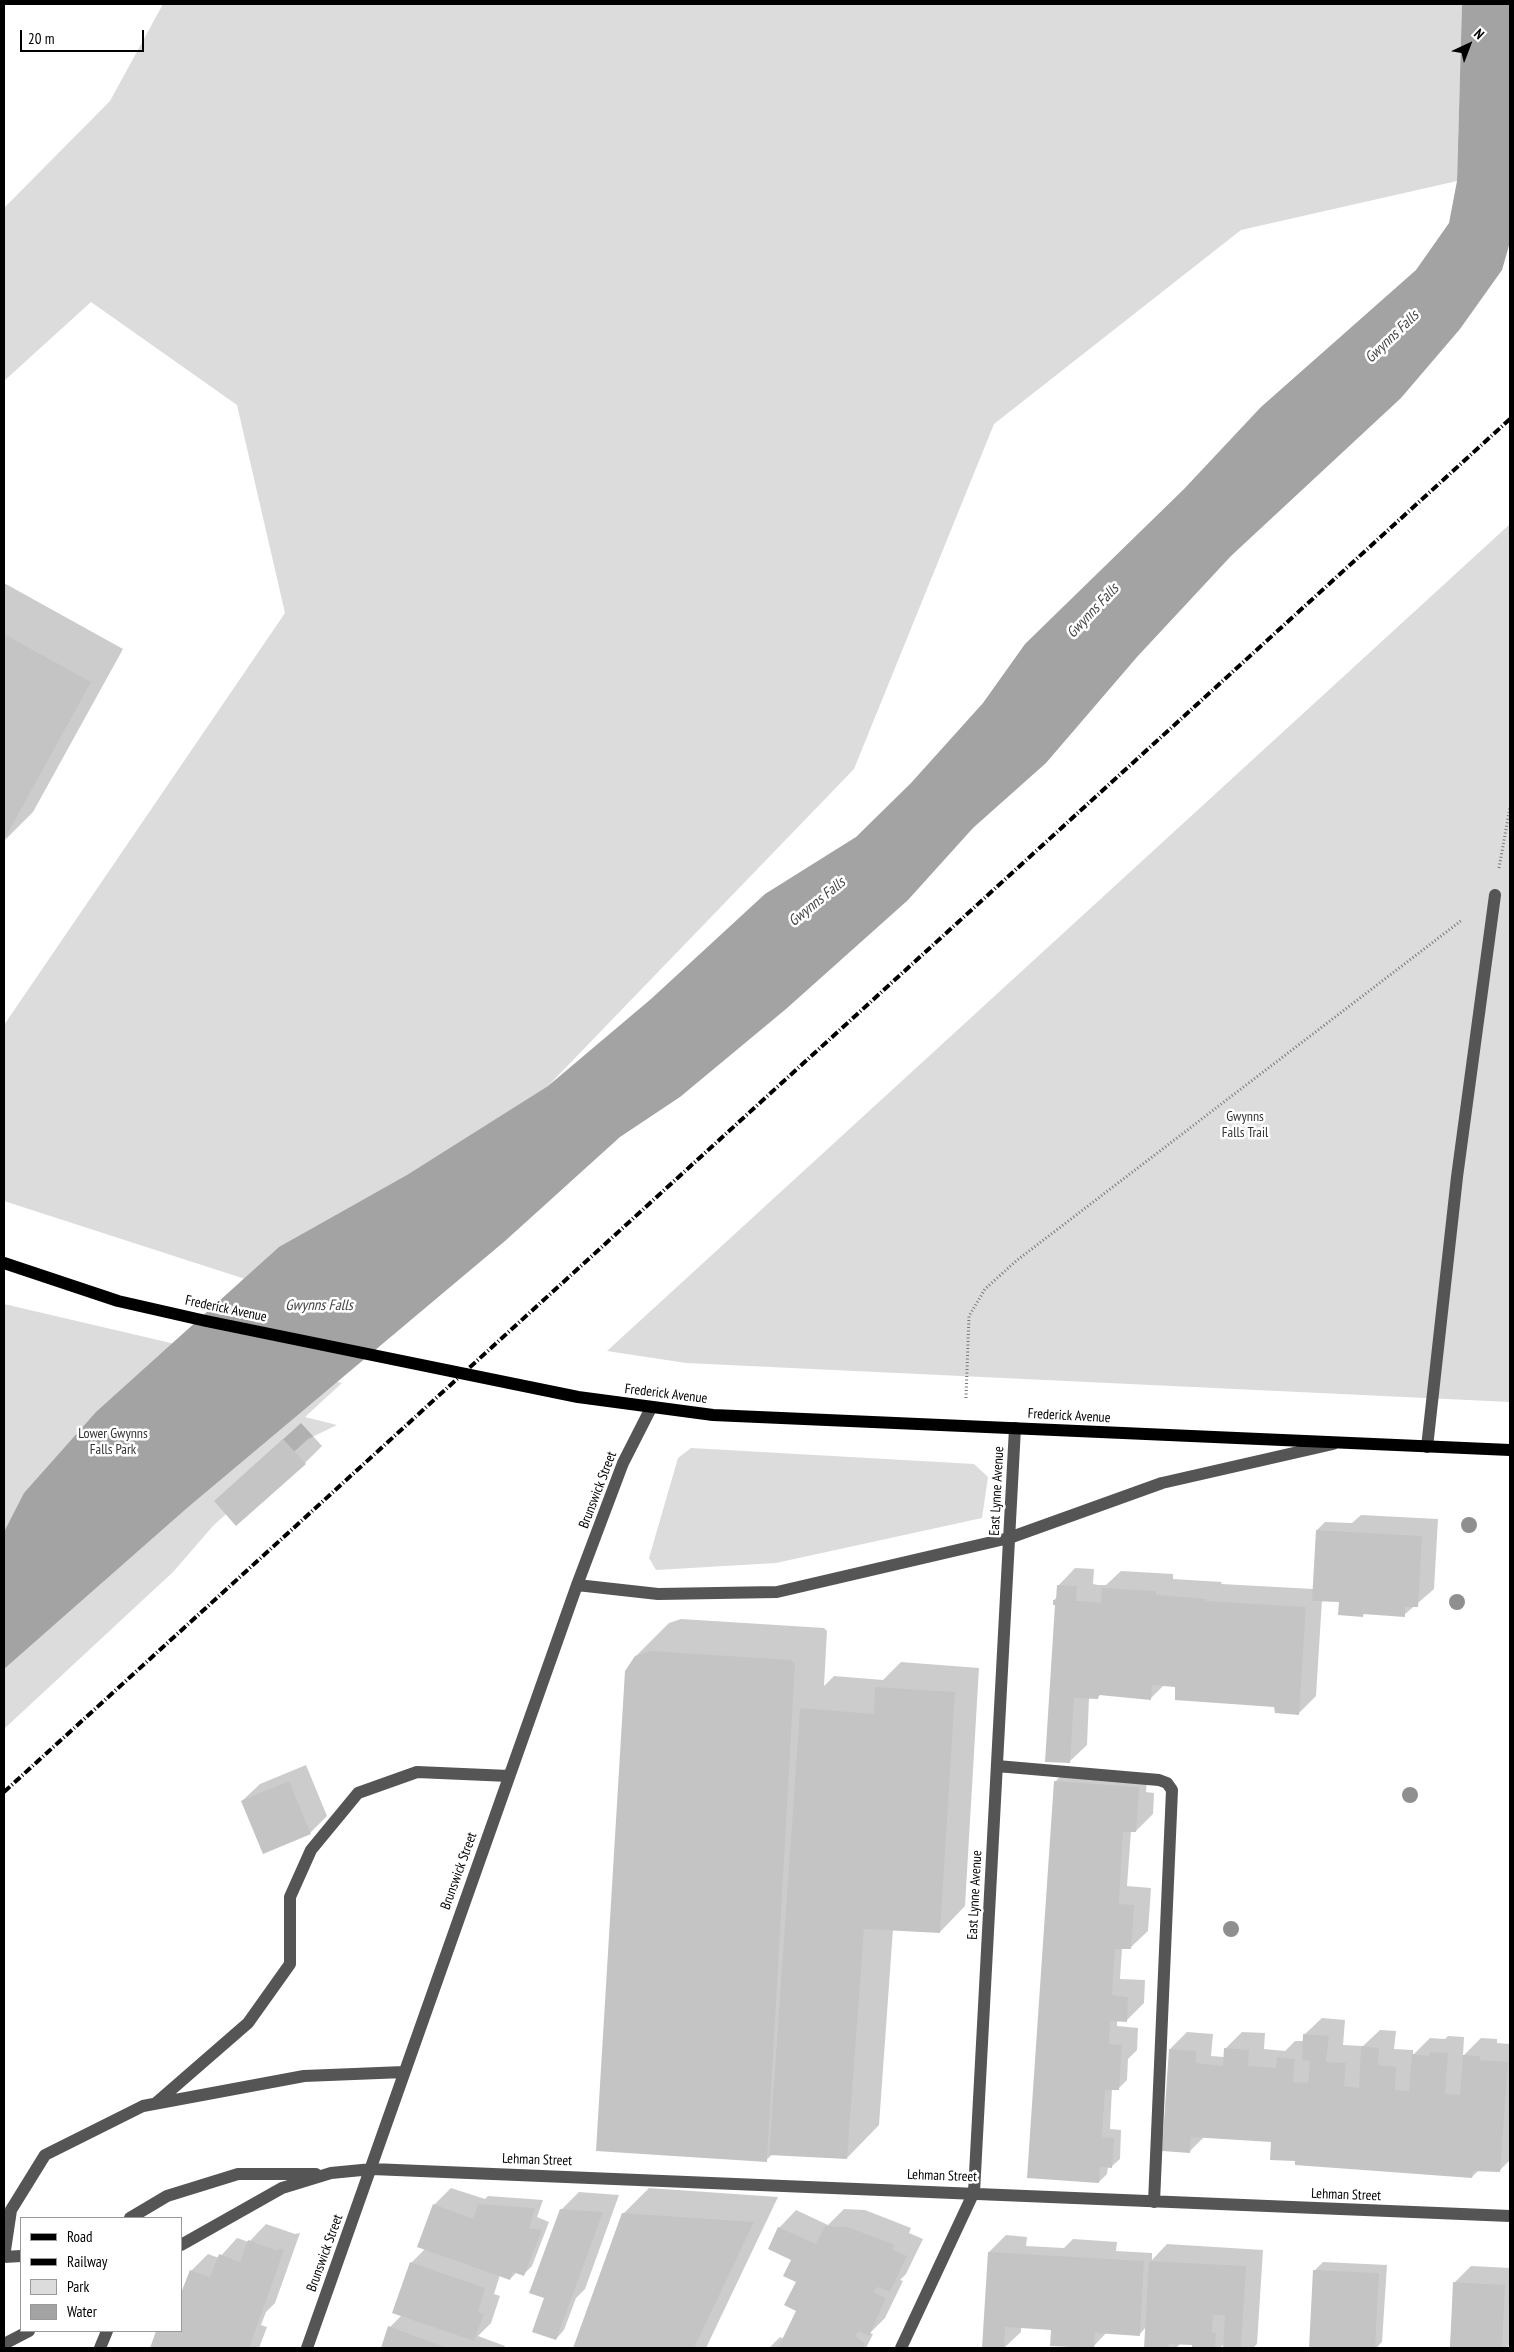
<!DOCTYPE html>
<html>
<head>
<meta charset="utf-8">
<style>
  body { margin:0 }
  #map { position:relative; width:1514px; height:2352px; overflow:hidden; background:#fff; font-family:"PT Sans Narrow",sans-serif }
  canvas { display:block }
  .frame { position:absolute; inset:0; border:5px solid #000; pointer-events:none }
  .legend { position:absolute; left:20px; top:2217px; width:162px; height:115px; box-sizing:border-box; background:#fff; border:1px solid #999; margin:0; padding:6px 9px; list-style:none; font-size:15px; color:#000 }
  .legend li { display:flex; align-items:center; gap:10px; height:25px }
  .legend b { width:25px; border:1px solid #999 }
  .north { position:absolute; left:1444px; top:20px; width:50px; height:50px; -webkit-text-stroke:4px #fff; paint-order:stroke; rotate:43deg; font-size:14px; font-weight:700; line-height:20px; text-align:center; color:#000 }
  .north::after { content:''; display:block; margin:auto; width:18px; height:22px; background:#000; clip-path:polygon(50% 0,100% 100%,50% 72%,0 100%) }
  .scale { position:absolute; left:20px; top:30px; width:124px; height:22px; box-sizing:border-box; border:2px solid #000; border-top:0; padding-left:6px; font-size:15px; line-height:18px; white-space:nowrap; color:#000; -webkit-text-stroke:4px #fff; paint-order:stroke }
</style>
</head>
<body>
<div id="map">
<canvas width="1514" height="2352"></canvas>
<div class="frame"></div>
<ul class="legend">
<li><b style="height:6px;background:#000"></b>Road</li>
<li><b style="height:6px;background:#000"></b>Railway</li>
<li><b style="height:14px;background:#dcdcdc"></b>Park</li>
<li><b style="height:14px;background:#a3a3a3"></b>Water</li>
</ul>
<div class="north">N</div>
<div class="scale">20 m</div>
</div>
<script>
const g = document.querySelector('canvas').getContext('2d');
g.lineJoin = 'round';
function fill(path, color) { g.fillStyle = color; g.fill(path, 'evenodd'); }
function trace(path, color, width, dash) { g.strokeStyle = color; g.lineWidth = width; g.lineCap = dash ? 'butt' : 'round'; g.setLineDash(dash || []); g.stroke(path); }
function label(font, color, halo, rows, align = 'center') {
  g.font = font + ' "PT Sans Narrow",sans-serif'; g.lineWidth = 5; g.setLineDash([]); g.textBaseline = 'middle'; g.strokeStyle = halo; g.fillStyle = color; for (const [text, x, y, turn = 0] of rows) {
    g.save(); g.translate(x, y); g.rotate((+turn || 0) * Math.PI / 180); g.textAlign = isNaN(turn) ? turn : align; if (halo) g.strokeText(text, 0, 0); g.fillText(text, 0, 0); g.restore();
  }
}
const green = new Path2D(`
  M163,4H1462L1457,181L1241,230L994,424L854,769L548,1086L245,1279L4,1201V1025L285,613L237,405L91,302L4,381V208L110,101Z
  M1510,524V1402L686,1363L607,1351Z
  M4,1304L342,1383L305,1417L337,1425L308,1439L213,1526L173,1572L4,1729Z
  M691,1448L974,1464L988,1477L982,1518L776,1563L656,1570L649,1558L678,1458Z`);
const water = new Path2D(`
  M1462,4H1510V242L1502,270L1460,329L1401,398L1231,556L1137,657L1046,763L973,828L908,900L786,1009L680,1097L620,1137L505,1241L187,1508L4,1669V1532L24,1493L96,1412L279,1247L407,1175L548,1086L651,999L765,894L856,837L911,783L983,703L1025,644L1184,489L1261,407L1416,270L1449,223L1457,181Z`);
const shadow = new Path2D(`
  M4,583L123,649L33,812L4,841Z
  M301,1423L322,1446L305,1463L215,1501Z
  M1361,1515L1438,1519L1434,1589L1404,1615L1366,1613L1363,1615L1341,1598L1322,1600L1316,1696L1299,1713L1276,1705L1176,1685L1165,1684L1150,1699L1101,1694L1097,1698H1089L1087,1745L1069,1762L1057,1604L1054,1600L1057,1597L1058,1586L1075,1568L1094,1569L1093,1584L1098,1585H1106L1121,1571L1173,1574V1579L1222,1582L1221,1584L1314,1589L1317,1530L1325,1522L1352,1523Z
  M681,1619L824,1628L827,1631L824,1686L834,1676L883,1680L901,1662L979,1668L965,1906L940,1932L893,1929L879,2125L847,2158L773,2154L766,2160L636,1656L669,1623Z
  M306,1765L327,1816L310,1833L242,1801L260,1784Z
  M1063,1773L1147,1779L1146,1792L1154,1793L1153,1814L1136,1831H1131L1127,1886L1151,1888L1148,1931L1130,1948H1122L1120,1979L1145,1980L1144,2003L1127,2020H1117V2026L1138,2028L1137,2050L1128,2059L1127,2080L1118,2089L1112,2088L1110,2129L1121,2130L1120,2159L1111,2167H1108L1107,2174L1099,2182L1055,1782Z
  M1322,2018L1345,2020L1343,2045L1363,2046L1380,2030L1396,2031L1394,2049L1413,2050V2055L1430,2038L1445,2039L1448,2036L1464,2037L1463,2056L1481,2038L1497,2039V2043L1510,2044V2160L1499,2171L1479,2170L1472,2177L1297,2160L1272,2141L1205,2136L1190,2151L1170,2049L1187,2032L1213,2034L1211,2056L1224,2057L1225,2049L1242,2032L1265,2033L1264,2049L1285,2051L1295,2041H1304V2035Z
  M451,2188L485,2199L488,2196L543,2200L537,2217L549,2222L532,2266L524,2274L517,2272L510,2279L500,2275L494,2294L500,2296L491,2323L478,2336L505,2346L504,2348H381L390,2327L402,2315L411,2263L425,2249L434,2205Z
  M649,2188L778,2197L706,2348H574L623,2214Z
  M579,2192L619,2195L585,2289L576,2298L564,2330L556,2339L546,2297L561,2210Z
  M844,2209L865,2210L911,2228L909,2233L923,2239L906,2274L900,2280L903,2281L885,2318L870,2333L873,2334L866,2348H769L780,2337L784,2339L797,2310V2282L793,2260L779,2228L796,2210L828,2225Z
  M266,2224L295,2234L300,2233L275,2303L266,2312L261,2325L267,2327L259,2348H151L157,2331H181L191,2271L208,2254L219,2258L237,2238L249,2242Z
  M1006,2235L1027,2237L1026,2246L1064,2248L1073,2239L1117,2242L1116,2251L1152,2253V2260L1167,2244L1263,2250L1257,2344L1253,2348H1224V2344L1220,2348H1193L1194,2344L1181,2343L1176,2348H1145L1146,2327L1139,2335L1107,2332L1093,2347L1052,2326H1021V2332L1004,2348H983L989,2252Z
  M1323,2262L1387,2265L1382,2342L1376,2348L1310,2347L1314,2271Z
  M1471,2266L1510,2268V2341L1508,2348H1450L1454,2283Z`);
const building = new Path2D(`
  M4,634L91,682L4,840Z
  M283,1439L306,1464L236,1526L214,1501Z
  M1316,1530L1422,1536L1418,1607H1405V1617L1363,1614V1617L1338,1615L1339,1602L1312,1601Z
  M1057,1585L1077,1586L1076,1601H1081L1101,1603L1102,1588L1156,1591V1595L1207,1599L1205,1601L1306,1607L1299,1715L1275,1713L1274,1707L1175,1700V1687L1152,1685L1151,1700L1099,1695L1098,1699L1074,1698L1070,1763L1045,1762L1055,1605H1053V1600H1056Z
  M650,1651L791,1660L795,1664L767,2162L596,2151L625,1671L635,1656Z
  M875,1687L955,1692L940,1933L864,1929L847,2159L769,2155L800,1708L874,1714Z
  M289,1781L311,1834L263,1854L241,1801Z
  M1054,1781L1139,1787L1136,1832H1123L1119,1902V1904L1134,1905L1131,1949H1115L1112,1995L1128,1997L1127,2022L1110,2021L1109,2044L1122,2045L1119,2090H1105L1102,2137L1114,2138L1112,2168L1100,2167L1099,2183L1027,2178Z
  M1303,2034L1329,2036L1326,2062L1346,2063L1344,2086L1351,2087L1359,2088L1361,2046L1379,2048L1378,2065L1396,2067L1395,2090L1409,2091L1412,2054L1429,2056L1430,2052L1448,2053L1445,2094L1460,2095L1463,2055L1480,2056V2060L1508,2062L1500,2172L1473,2171L1472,2178L1295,2165V2161L1270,2160L1271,2142L1191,2137L1190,2153L1162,2151L1169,2049L1196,2051V2063L1223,2066L1224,2048L1249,2050L1248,2066L1276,2068L1277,2057L1295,2059L1293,2082L1308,2083L1310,2061L1302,2060Z
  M433,2204L473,2219L478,2204L535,2208L529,2228L542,2230L524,2276L513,2272L510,2280L417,2247Z
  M560,2209L603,2212L556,2340L532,2332L544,2298L529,2293Z
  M622,2213L754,2222L694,2348H573Z
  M825,2226L848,2227L895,2245L893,2250L907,2256L890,2292L878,2287L873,2292L886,2298L869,2336L859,2331L855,2336L865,2343L863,2348H778L796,2311L784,2305L796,2282L783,2276L791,2260L768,2249L778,2227L816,2244Z
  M248,2240L278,2251L279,2248L284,2250L249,2348H150L156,2331H181V2293L190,2270L210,2277L219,2254L240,2262Z
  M988,2252L1144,2261L1140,2336L1095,2333L1094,2348L1050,2346L1051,2330L1005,2327L1004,2348H982Z
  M1149,2261L1246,2266L1241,2348H1223L1225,2315H1213L1212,2332L1216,2333L1215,2348H1192V2345L1169,2344L1168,2348H1144Z
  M410,2262L485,2288L478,2312L484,2314L474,2341L392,2313Z
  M1313,2270L1379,2273L1375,2348H1309Z
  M1453,2282L1505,2285L1502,2348H1450Z
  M388,2326L447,2348H381Z`);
const path = new Path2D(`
  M1499,868L1510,807
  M966,1398L969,1316L985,1289L1016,1261L1462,920`);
const minor = new Path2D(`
  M1427,1447L1457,1177L1495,895
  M577,1585L658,1594L777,1592L1009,1538L1162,1483L1333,1444
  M997,1766L1159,1780L1167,1783L1172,1790L1154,2202
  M156,2103L248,2023L290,1964V1897L311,1850L358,1793L417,1772L509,1776
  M130,2218L167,2196L238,2174H316
  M181,2245L282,2188L331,2173L372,2169L1510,2216
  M4,2257L11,2210L45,2155L143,2106L304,2076L404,2072
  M4,2257L21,2256
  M4,2344L29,2331
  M100,2348L107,2331
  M307,2348L577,1585L623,1463L651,1408
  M901,2348L974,2192L1015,1428`);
const major = new Path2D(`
  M4,1263L118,1301L206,1321L578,1397L713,1415L1510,1450`);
const rail = new Path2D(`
  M4,1792L1510,419`);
const trees = [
  [1469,1525],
  [1457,1602],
  [1410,1795],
  [1231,1929]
];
const parkNames = [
  ["Gwynns",1245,1117],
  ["Falls Trail",1245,1133],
  ["Lower Gwynns",113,1434],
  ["Falls Park",113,1450]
];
const streetNames = [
  ["Frederick Avenue",226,1309,12],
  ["Frederick Avenue",666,1394,7],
  ["Frederick Avenue",1069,1416,3],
  ["Brunswick Street",598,1490,-69],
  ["East Lynne Avenue",997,1491,-87],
  ["Brunswick Street",459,1871,-70],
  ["East Lynne Avenue",975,1895,-87],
  ["Lehman Street",537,2160,2],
  ["Lehman Street",942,2176,2],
  ["Lehman Street",1346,2195,2],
  ["Brunswick Street",325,2253,-70]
];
const waterNames = [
  ["Gwynns Falls",1392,337,-44],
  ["Gwynns Falls",1093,611,-47],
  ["Gwynns Falls",817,902,-39],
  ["Gwynns Falls",319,1306]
];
fill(green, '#dcdcdc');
fill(water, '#a3a3a3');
fill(shadow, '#0003');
fill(building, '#c4c4c4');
trace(path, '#777', 3, [1, 2.5]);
trace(minor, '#555', 12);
trace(major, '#000', 12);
trace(rail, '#000', 4, [8, 2.5, 1, 2.5]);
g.fillStyle = '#8f8f8f';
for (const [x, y] of trees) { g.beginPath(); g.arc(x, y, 8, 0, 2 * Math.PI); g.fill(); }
label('14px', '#333', '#fff', parkNames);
label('14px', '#000', '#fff', streetNames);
label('italic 15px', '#444', '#fff', waterNames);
</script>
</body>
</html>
